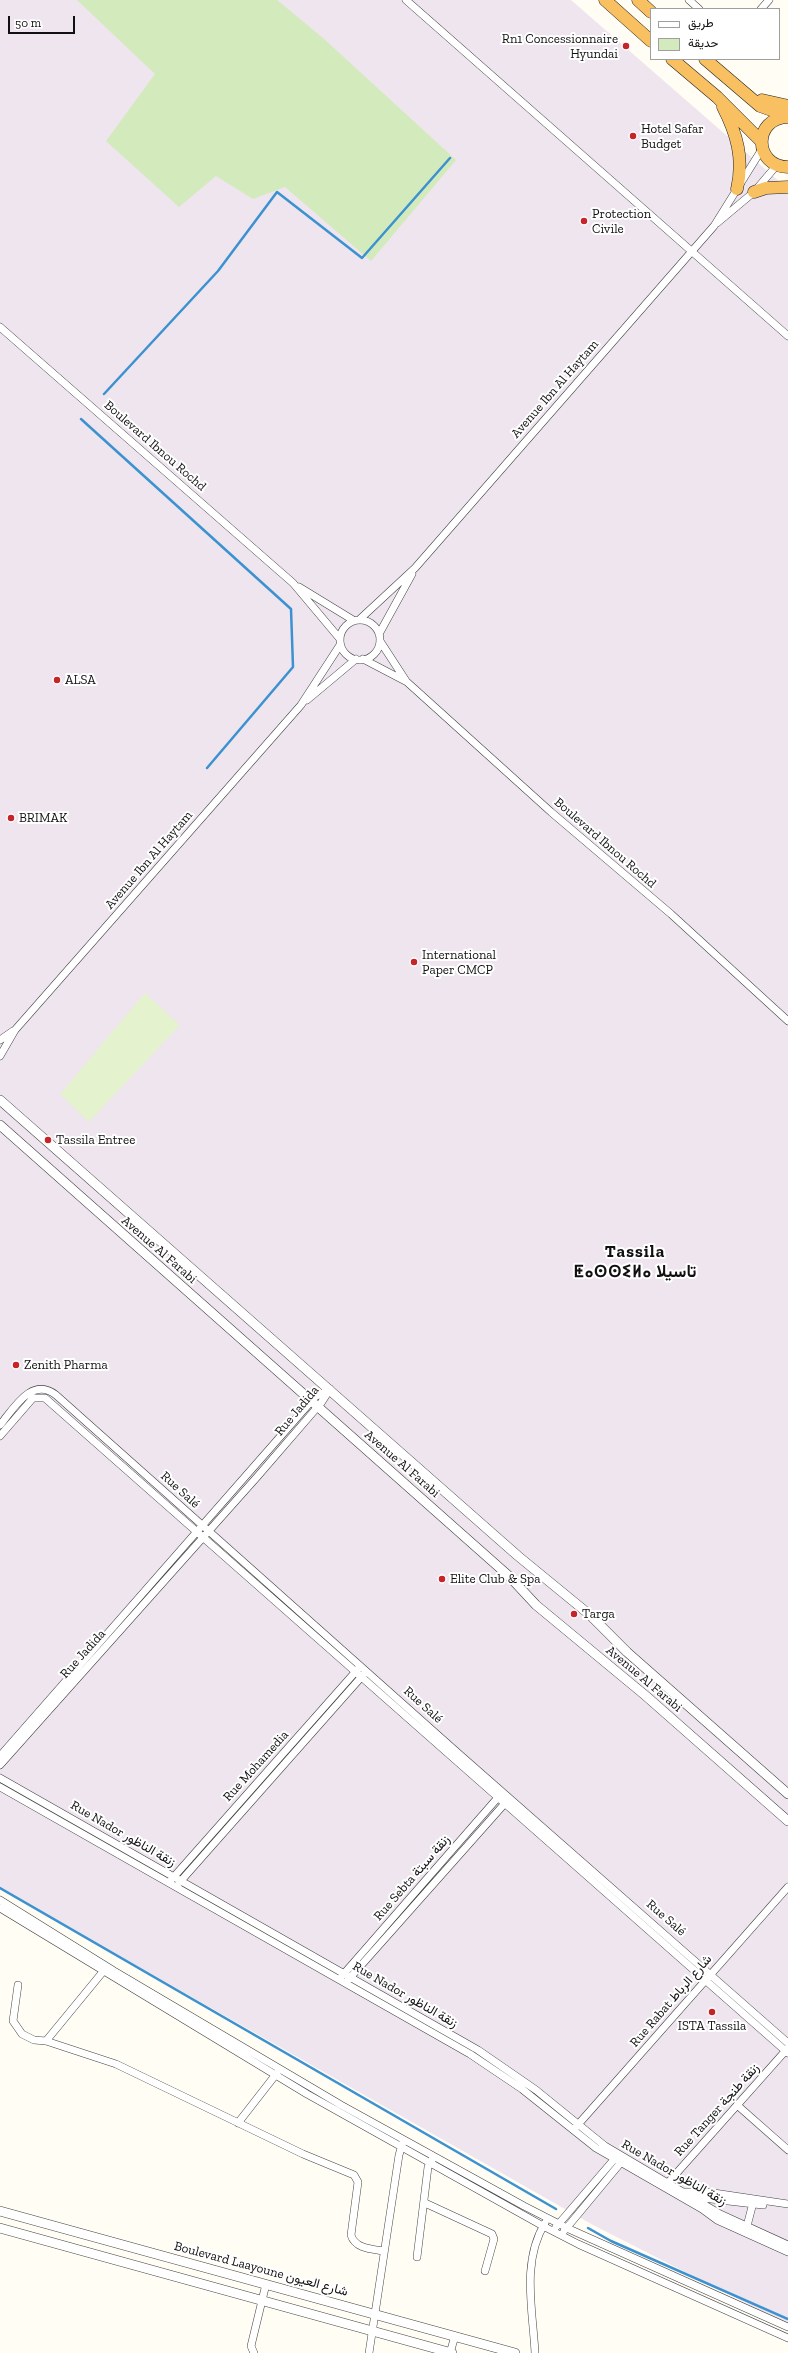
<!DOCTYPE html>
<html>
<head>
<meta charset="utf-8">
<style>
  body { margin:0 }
  #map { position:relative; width:788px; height:2353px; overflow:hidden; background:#fffdf4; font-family:"Zilla Slab",Vazirmatn,serif }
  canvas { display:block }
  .legend { position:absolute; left:650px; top:8px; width:130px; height:52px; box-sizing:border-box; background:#fff; border:1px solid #9f9f9f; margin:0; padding:5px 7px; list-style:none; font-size:12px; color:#101010 }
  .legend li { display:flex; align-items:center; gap:8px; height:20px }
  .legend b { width:20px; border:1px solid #9f9f9f }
  .scale { position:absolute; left:8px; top:16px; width:67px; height:18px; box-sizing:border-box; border:2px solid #101010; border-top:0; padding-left:5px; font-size:12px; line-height:14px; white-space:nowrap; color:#101010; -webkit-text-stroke:3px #fff; paint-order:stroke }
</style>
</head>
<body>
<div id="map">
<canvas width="788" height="2353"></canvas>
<ul class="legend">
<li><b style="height:5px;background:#fff"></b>طريق</li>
<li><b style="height:11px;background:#d3ebbc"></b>حديقة</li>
</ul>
<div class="scale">50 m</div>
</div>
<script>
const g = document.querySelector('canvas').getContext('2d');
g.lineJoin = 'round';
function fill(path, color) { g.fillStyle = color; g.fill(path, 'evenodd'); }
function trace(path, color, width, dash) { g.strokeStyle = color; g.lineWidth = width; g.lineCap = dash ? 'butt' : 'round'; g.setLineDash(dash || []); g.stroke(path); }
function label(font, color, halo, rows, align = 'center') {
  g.font = font + ' "Zilla Slab",Vazirmatn,"Noto Sans Tifinagh",serif'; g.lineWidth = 4; g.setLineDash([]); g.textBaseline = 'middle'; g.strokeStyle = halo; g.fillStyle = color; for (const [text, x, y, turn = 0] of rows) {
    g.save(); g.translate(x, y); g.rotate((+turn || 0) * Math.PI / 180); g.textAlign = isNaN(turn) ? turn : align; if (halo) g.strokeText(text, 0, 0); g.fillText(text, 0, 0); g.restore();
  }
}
const industrial = new Path2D(`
  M0,0H571L788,189V2322L758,2309L593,2225L0,1888Z`);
const green = new Path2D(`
  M77,0H277L323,38L456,160L371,261L285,187L253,199L216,176L179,207L106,141L155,74Z`);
const pitch = new Path2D(`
  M145,993L180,1025L89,1122L60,1094Z`);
const stream = new Path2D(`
  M104,394L218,271L277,192L362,258L450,158
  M81,419L291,609L293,667L207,768
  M0,1888L556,2209
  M588,2228L611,2241L788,2319`);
const minor = new Path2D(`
  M406,0L788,336
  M689,0L699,9
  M761,9L769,0
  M717,223L754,192L777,165
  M0,327L293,583L340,639
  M299,587L353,620
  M360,619L415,568L714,226L762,149
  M340 640a20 20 0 1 1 40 0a20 20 0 1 1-40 0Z
  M379,634L412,574
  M380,641L406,681
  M363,659L407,682L551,812L671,914L788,1021
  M307,700L356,659
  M0,1040L13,1031
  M0,1056L15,1030L301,705L340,645
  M0,1425C14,1408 32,1376 56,1395L458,1753L788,2043
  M0,1436L33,1398H45L788,2053
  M0,1756L315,1397L330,1389
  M0,1765L257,1477L321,1403L330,1389
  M0,1778L478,2050L536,2090L605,2146L720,2214L788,2245
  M0,1787L470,2054L522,2089L596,2148L702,2209L717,2220L788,2252
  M171,1880L358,1669
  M179,1883L364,1674
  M0,1900L114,1971L341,2105L524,2206L569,2229L788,2327
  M0,1908L307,2094L543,2226L578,2244L788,2338
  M342,1976L501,1794
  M348,1980L507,1801
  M18,1985L13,2021L22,2034L34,2040L46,2041L116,2064L303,2154L354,2175L358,2182L351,2235C355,2249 372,2249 384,2251
  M46,2041L106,1968
  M737,2105L788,2150
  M238,2123L277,2073
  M575,2128L788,1887
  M666,2185L788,2048
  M685,2192H707L788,2204
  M694,2197L763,2205
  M425,2203L492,2234L494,2239L485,2271
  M747,2226L754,2199
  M556,2227L617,2156
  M564,2231L623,2160
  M417,2257L428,2167L433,2158
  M254,2353L251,2346L266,2284
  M369,2353L399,2155L403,2142
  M450,2353L455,2336
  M535,2353C533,2311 521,2262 545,2223`);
const tertiary = new Path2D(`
  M0,1100L518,1556L590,1615L627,1652L788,1794
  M0,1125L510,1577L536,1605L646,1696L788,1821
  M0,2211L515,2353
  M0,2228L452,2353`);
const trunk = new Path2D(`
  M605,0L651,41
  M638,0L651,12
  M672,59L717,97L761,141
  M705,59L760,106L788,116
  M762,100L788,106
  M723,107C737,134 744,159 737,189
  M788,117C752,118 754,167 788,167
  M754,192L766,188L788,187`);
const markers = [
  [626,46,4,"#c52428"],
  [633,136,4,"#c52428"],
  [584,221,4,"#c52428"],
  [57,680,4,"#c52428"],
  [11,818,4,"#c52428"],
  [414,962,4,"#c52428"],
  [48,1140,4,"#c52428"],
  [16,1365,4,"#c52428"],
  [442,1579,4,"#c52428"],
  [574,1614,4,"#c52428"],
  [712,2012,4,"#c52428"]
];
const poiNames = [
  ["Rn1 Concessionnaire",618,39,"right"],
  ["Hyundai",618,54,"right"],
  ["Hotel Safar",641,129],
  ["Budget",641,144],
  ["Protection",592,214],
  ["Civile",592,229],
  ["ALSA",65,680],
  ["BRIMAK",19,818],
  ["International",422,955],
  ["Paper CMCP",422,970],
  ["Tassila Entree",56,1140],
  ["Zenith Pharma",24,1365],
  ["Elite Club & Spa",450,1579],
  ["Targa",582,1614],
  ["ISTA Tassila",712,2026,"center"]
];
const streetNames = [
  ["Avenue Ibn Al Haytam",555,389,-49],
  ["Boulevard Ibnou Rochd",155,446,41],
  ["Boulevard Ibnou Rochd",605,843,41],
  ["Avenue Ibn Al Haytam",149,860,-49],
  ["Avenue Al Farabi",159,1250,41],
  ["Rue Jadida",297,1411,-50],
  ["Avenue Al Farabi",402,1464,41],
  ["Rue Salé",180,1490,42],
  ["Rue Jadida",83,1654,-48],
  ["Avenue Al Farabi",644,1679,40],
  ["Rue Salé",423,1705,42],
  ["Rue Mohamedia",256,1766,-48],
  ["Rue Nador زنقة الناظور",123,1834,30],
  ["Rue Sebta زنقة سبتة",412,1878,-49],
  ["Rue Salé",666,1918,41],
  ["Rue Nador زنقة الناظور",405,1995,30],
  ["Rue Rabat شارع الرباط",671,2001,-49],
  ["Rue Tanger زنقة طنجة",717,2110,-48],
  ["Rue Nador زنقة الناظور",674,2173,30],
  ["Boulevard Laayoune شارع العيون",261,2269,15]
];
const districtNames = [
  ["Tassila",635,1252],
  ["ⵟⴰⵙⵙⵉⵍⴰ تاسيلا",635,1272]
];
fill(industrial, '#eee5ef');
fill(green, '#d3ebbc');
fill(pitch, '#e5f2ce');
trace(stream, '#3c92d0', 2.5);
trace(minor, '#434343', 8);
trace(tertiary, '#434343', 10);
trace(trunk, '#212121', 13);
trace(minor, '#fff', 7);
trace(tertiary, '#fff', 9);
trace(trunk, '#f9c061', 12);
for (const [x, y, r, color] of markers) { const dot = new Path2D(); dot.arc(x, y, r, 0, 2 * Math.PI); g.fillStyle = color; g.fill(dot); trace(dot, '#fff', 1.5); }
label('13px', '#101010', '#fff', poiNames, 'left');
label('13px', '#101010', '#fff', streetNames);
g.letterSpacing = '1px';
label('bold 17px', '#101010', '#fff', districtNames);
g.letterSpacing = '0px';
</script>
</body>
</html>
